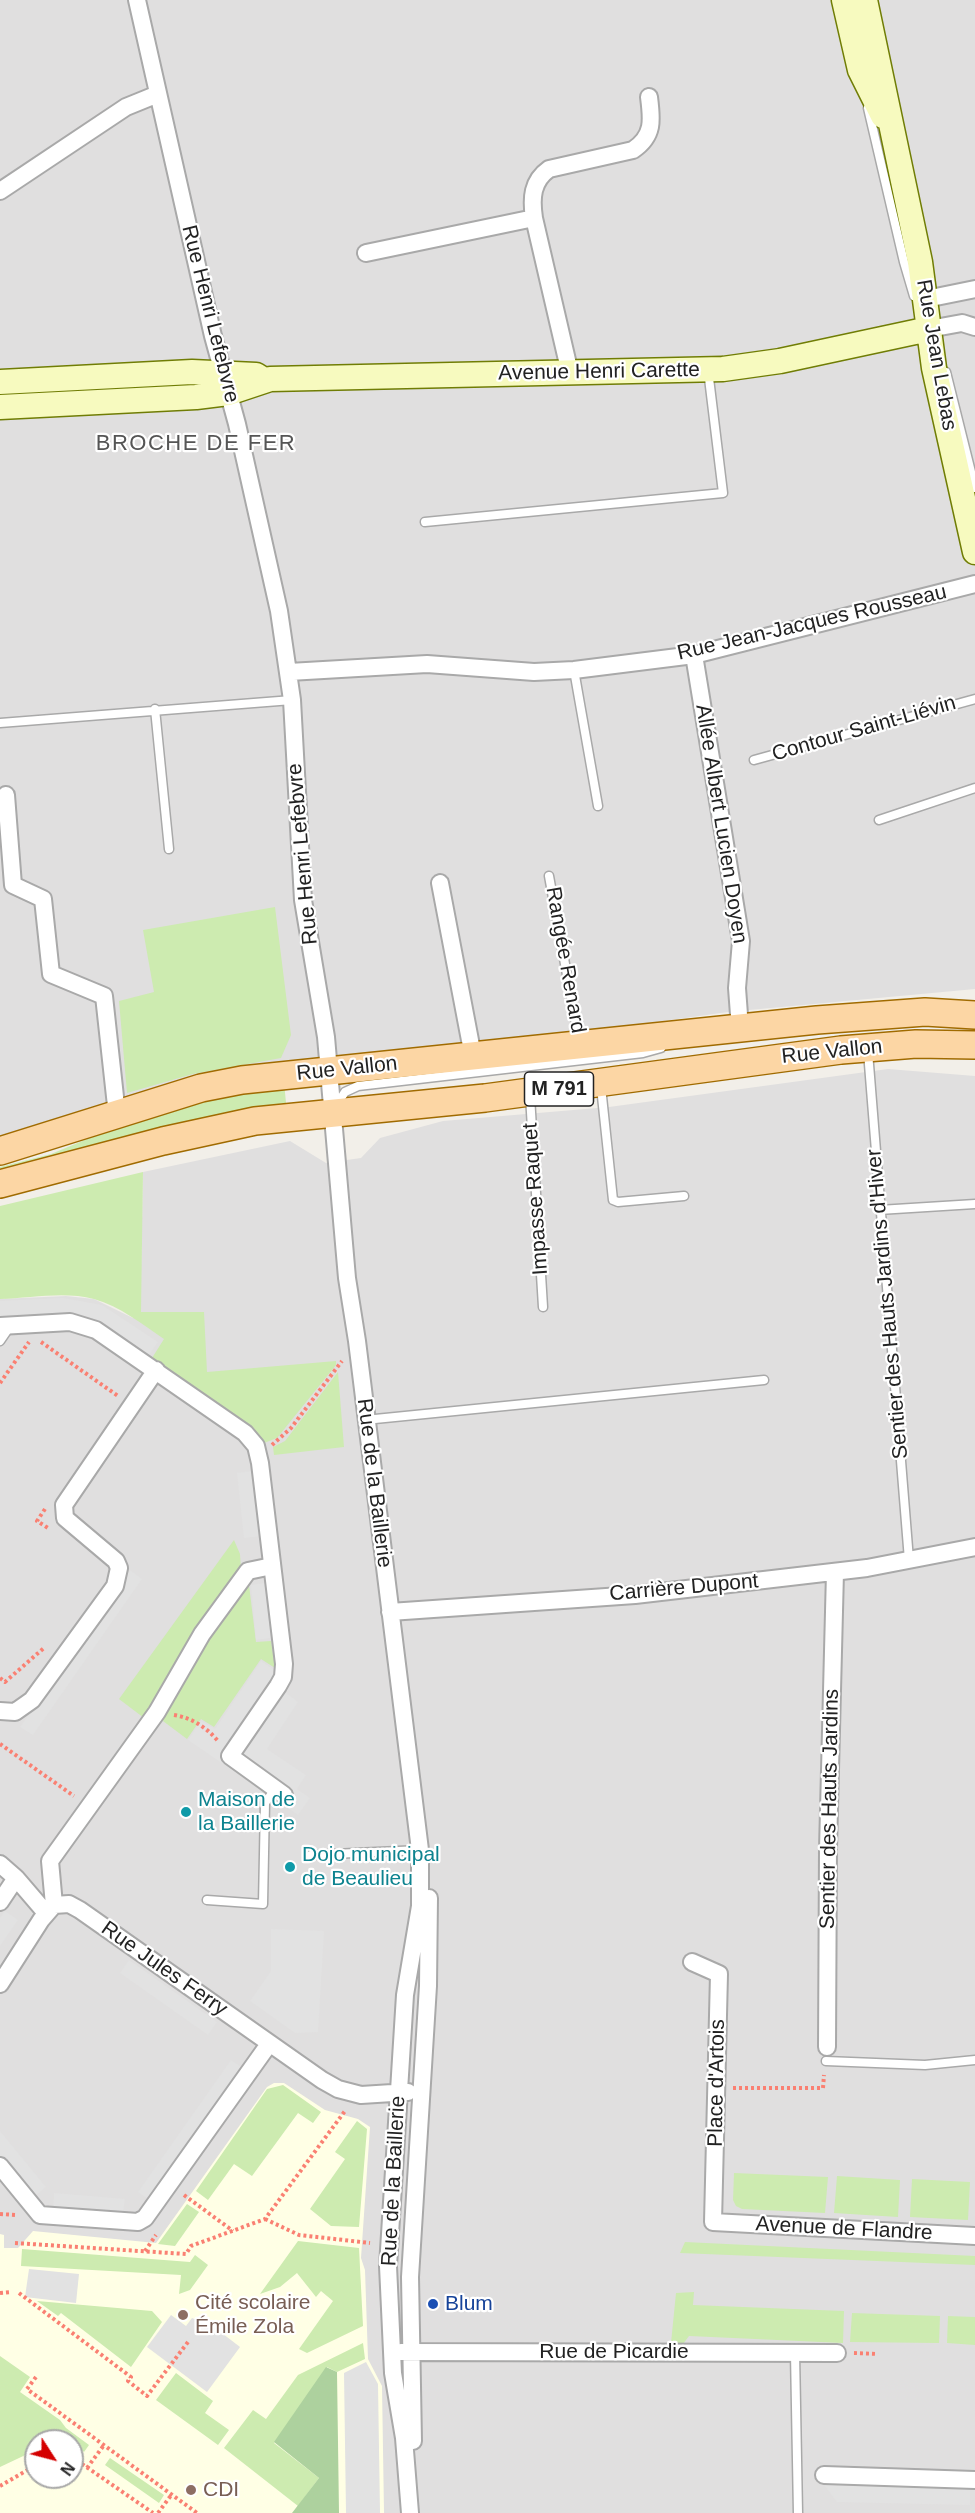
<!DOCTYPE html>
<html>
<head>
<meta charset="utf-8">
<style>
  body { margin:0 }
  #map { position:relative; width:975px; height:2513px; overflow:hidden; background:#f2efe9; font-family:Arial,sans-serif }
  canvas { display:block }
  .north { position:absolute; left:24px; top:2429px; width:60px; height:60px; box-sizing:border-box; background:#fff; border:2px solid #a7a7a7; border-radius:50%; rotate:126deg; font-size:16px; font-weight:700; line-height:24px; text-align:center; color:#222 }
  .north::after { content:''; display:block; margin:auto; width:21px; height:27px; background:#d40000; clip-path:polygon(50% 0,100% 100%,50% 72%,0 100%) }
</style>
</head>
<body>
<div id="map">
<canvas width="975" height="2513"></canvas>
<div class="north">N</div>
</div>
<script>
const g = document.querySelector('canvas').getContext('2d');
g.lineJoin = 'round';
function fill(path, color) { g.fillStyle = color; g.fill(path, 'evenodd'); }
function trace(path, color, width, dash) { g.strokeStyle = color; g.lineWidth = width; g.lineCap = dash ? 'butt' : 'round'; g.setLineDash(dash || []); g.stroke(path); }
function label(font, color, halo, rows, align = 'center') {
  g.font = font + ' Arial,sans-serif'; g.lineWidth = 4.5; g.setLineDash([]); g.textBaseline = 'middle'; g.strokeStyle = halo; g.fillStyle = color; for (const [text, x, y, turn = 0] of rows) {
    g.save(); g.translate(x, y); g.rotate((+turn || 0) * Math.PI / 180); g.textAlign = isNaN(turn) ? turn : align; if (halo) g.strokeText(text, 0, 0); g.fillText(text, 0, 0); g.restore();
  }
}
const residential = new Path2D(`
  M0,0H975V989L728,1012L433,1053L0,1139Z
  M888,1069L975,1076V2513H0V1299L66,1296L94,1299L133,1318L140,1312L143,1172L290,1141L326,1163L361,1158L380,1138L443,1121L609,1107ZM36,2441H72V2477H36Z`);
const education = new Path2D(`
  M274,2083H284L325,2110L358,2119L370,2127L361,2258L365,2270L368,2359L382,2386L384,2513H0V2234L4,2235V2248H18L33,2231L156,2243L267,2087ZM36,2441H72V2477H36Z`);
const grass = new Path2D(`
  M275,907L291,1035L281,1058L193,1074L127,1093L119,1001L154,992L143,930Z
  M284,1082L286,1103C188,1115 94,1150 0,1178V1167L51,1154L184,1099Z
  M143,1172L141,1312H204L207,1372L336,1361V1365L277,1438L264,1443L247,1425L152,1358L164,1339C143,1325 120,1306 94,1299C65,1291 30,1298 0,1299V1206Z
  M338,1372L344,1447L274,1455L273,1447L285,1441Z
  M234,1540L240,1554L241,1569L148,1721L119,1699Z
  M249,1585L256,1642L271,1641L275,1668L261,1659L214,1727L201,1719L187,1739L163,1721L179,1678L240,1591Z
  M283,2085L321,2112L313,2123L298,2113L252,2176L234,2164L208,2200L196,2191L267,2089Z
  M357,2121L367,2129L359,2227L331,2226L310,2209L345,2159L335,2152Z
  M734,2173L828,2177L825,2213L742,2209L736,2206L733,2200Z
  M837,2176L900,2180L898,2217L834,2213Z
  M912,2179L970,2182L968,2220L910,2217Z
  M187,2204L199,2212L175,2246L158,2244Z
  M298,2241L359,2248L363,2326L307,2353L299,2349L333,2301L321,2291L316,2297L297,2273L280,2287L260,2294Z
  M685,2242L975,2256V2265L680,2253Z
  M22,2249L190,2262L195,2255L208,2265L190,2290L179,2294L181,2275L21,2266Z
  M694,2292L693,2305L844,2311L843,2343L689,2336L683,2344L671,2343L676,2293Z
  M37,2301L152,2311L162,2322L131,2367L61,2313L58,2316Z
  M852,2313L940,2316L939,2343L850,2342Z
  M948,2316L975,2317V2345L947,2343Z
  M363,2343L365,2359L337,2372L327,2367L274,2443L319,2478L298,2506L224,2448L253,2410L266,2419L298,2375Z
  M0,2356L30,2377L20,2392L60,2420L66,2428L89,2445L84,2452L72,2441L58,2433L48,2441H36V2450L0,2467Z
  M176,2373L213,2401L205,2413L229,2430L218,2445L156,2400Z
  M110,2458L164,2495L159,2503L105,2465Z`);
const forest = new Path2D(`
  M326,2367L337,2372L339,2513H292L319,2478L274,2442Z`);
const parking = new Path2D(`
  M63,1298L102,1305L158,1342L149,1355L106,1325L86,1316L63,1314L0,1317V1301Z
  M253,1471L261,1536L244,1538L237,1473Z
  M130,1570L142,1579L33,1735L20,1727Z
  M265,1583L271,1638L256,1640L251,1585Z
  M261,1661L292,1682L285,1692L298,1702L267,1749L306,1775L297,1789L310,1798L298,1815L188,1740L201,1721L215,1729Z
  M5,1911L18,1920L0,1946V1918Z
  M271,1929L324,1931L318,2032L295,2033L250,2001L271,1971Z
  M129,1960L217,2022L208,2035L120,1973Z
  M231,2060L244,2069L151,2201L138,2192Z
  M0,2131L46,2187L34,2197L0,2156Z
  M54,2193L125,2199L123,2214L53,2208Z
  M29,2269L79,2274L76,2303L25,2297Z
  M171,2315L186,2326L192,2318L214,2327L240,2347L207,2392L147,2347Z
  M366,2362L378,2384L380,2513H346L344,2373Z
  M970,2473V2505L837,2502L821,2481Z`);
const path = new Path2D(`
  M41,1342L118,1396
  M0,1383L29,1342
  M272,1445L291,1428L342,1361
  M45,1509L37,1521L48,1528
  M0,1678L5,1682L45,1647
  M174,1715C192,1718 206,1727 218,1741
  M0,1744L74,1796
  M733,2088H823L824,2075
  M184,2195L233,2231
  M0,2214L16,2215
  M265,2219L299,2235L370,2243
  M15,2243L186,2254L191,2246L265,2219L345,2111
  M145,2251L156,2235
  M0,2293L11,2292
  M19,2293L131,2377L128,2381L147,2396L188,2342
  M854,2353L878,2354
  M36,2377L27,2389L197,2513
  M72,2457L153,2513
  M87,2468L104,2445
  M0,2486L36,2465
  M158,2513L172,2494`);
const lane = new Path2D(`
  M868,108L904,262L914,296
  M946,372L975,488
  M425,522L723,493L708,370
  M574,670L598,806
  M155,709L169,849
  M0,723L292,700
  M754,760L975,699
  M879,820L975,788
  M549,876L579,1041
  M868,1052L909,1560
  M601,1087L613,1200L618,1202L684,1196
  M530,1096L543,1307
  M335,1107L345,1092L358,1086L643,1053L661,1048
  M879,1210L975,1204
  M0,1341L11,1325
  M365,1420L764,1380
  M311,1855L420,1850
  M207,1900L263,1904L265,1803L275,1789
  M826,2061L925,2065L975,2060
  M795,2353L798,2513`);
const street = new Path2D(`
  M137,0L213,336L237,424L279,611L292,700L303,900L326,1037L347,1278L357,1341L420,1850V1906L405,1995L388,2266L393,2373L404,2438L410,2513
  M0,191L126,107L158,94
  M534,218L570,373
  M366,253L534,218C531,198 532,181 549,169L633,150C654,136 652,120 649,97
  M926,299L975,289
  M929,329L962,323L975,327
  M694,655L741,941L737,988L740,1028
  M289,672L427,664L534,672L574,670L694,655L975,584
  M6,795L13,885L43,899L51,974L104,996L117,1115
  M440,883L473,1056
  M0,1326L70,1322L96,1330L245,1433L256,1446L260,1463L284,1664L283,1677L278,1686L230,1756L284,1795
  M390,1612L635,1595L867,1568L975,1547
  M0,1711L15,1712L32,1700L115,1586L119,1568L116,1561L65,1518L64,1505L156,1370
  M0,1864L16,1878L46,1913
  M0,1902L16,1878
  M54,1905L69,1904L80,1910L322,2080L338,2089L361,2095L408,2092
  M54,1905L50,1861L157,1712L202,1634L248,1571L272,1566
  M692,1962L719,1974L713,2222L975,2236
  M0,1984L41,1920L54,1905
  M827,2047L828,1849L835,1572
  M0,2166L40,2215L138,2222L145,2218L269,2044
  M401,2352L837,2353
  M413,2441L410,2277L428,1986L429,1898
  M824,2475L975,2480`);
const secondary = new Path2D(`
  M844,0L860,70L883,116
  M865,0L920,262L934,368L975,552
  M0,382L192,372L256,375L264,380
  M0,407L196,397L228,393L270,379L723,369L780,361L929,329`);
const primary = new Path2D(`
  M0,1151L201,1088L242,1080L817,1020L925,1012L975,1015
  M0,1184L163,1141L255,1121L485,1098L841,1050L916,1044L975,1045`);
const markers = [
  [186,1812,6,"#0f9aa8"],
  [290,1867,6,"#0f9aa8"],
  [433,2304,6,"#1a4fb4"],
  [183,2315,6,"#8d6e63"],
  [191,2490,6,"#8d6e63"]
];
const shields = [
  [559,1089,69]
];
const shieldNames = [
  ["M 791",559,1089]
];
const streetNames = [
  ["Rue Henri Lefebvre",210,314,76],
  ["Rue Jean Lebas",936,355,80],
  ["Avenue Henri Carette",599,372,-1],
  ["Rue Jean-Jacques Rousseau",812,623,-13],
  ["Contour Saint-Liévin",864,729,-16],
  ["Allée Albert Lucien Doyen",721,824,81],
  ["Rue Henri Lefebvre",303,854,-95],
  ["Rangée Renard",565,960,80],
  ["Rue Vallon",832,1052,-6],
  ["Rue Vallon",347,1069,-6],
  ["Impasse Raquet",536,1199,-94],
  ["Sentier des Hauts Jardins d'Hiver",888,1304,-95],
  ["Rue de la Baillerie",374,1483,83],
  ["Carrière Dupont",684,1588,-5],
  ["Sentier des Hauts Jardins",830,1809,-89],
  ["Rue Jules Ferry",164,1969,35],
  ["Place d'Artois",717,2083,-89],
  ["Rue de la Baillerie",394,2181,-87],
  ["Avenue de Flandre",844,2229,3],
  ["Rue de Picardie",614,2352]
];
const cultureNames = [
  ["Maison de",198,1800],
  ["la Baillerie",198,1824],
  ["Dojo municipal",302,1855],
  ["de Beaulieu",302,1879]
];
const educationNames = [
  ["Cité scolaire",195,2303],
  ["Émile Zola",195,2327],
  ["CDI",203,2490]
];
const transitNames = [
  ["Blum",445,2304]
];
const neighbourhoodNames = [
  ["BROCHE DE FER",196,444]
];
fill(residential, '#e0dfdf');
fill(education, '#ffffe5');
fill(grass, '#cdebb0');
fill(forest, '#add19e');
fill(parking, '#e2e2e2');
trace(lane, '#a9a9a9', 11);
trace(street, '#a9a9a9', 20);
trace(secondary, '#707d05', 27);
trace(primary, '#a06b00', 30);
trace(path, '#fa8072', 4, [3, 3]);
trace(lane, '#fff', 8);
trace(street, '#fff', 16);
trace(secondary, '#f7fabf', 24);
trace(primary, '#fcd6a4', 27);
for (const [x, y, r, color] of markers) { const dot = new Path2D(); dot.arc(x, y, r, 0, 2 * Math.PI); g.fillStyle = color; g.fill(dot); trace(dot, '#fff', 2); }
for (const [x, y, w] of shields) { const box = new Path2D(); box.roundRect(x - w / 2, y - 17, w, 34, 4.5); g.fillStyle = '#fff'; g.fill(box); trace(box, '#222', 1.5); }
label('bold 20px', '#222', null, shieldNames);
label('21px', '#222', '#fff', streetNames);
label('21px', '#0d838f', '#fff', cultureNames, 'left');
label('21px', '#785e54', '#fff', educationNames, 'left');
label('21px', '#164399', '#fff', transitNames, 'left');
g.letterSpacing = '1.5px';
label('22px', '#555', '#fff', neighbourhoodNames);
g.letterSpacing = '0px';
</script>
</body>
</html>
